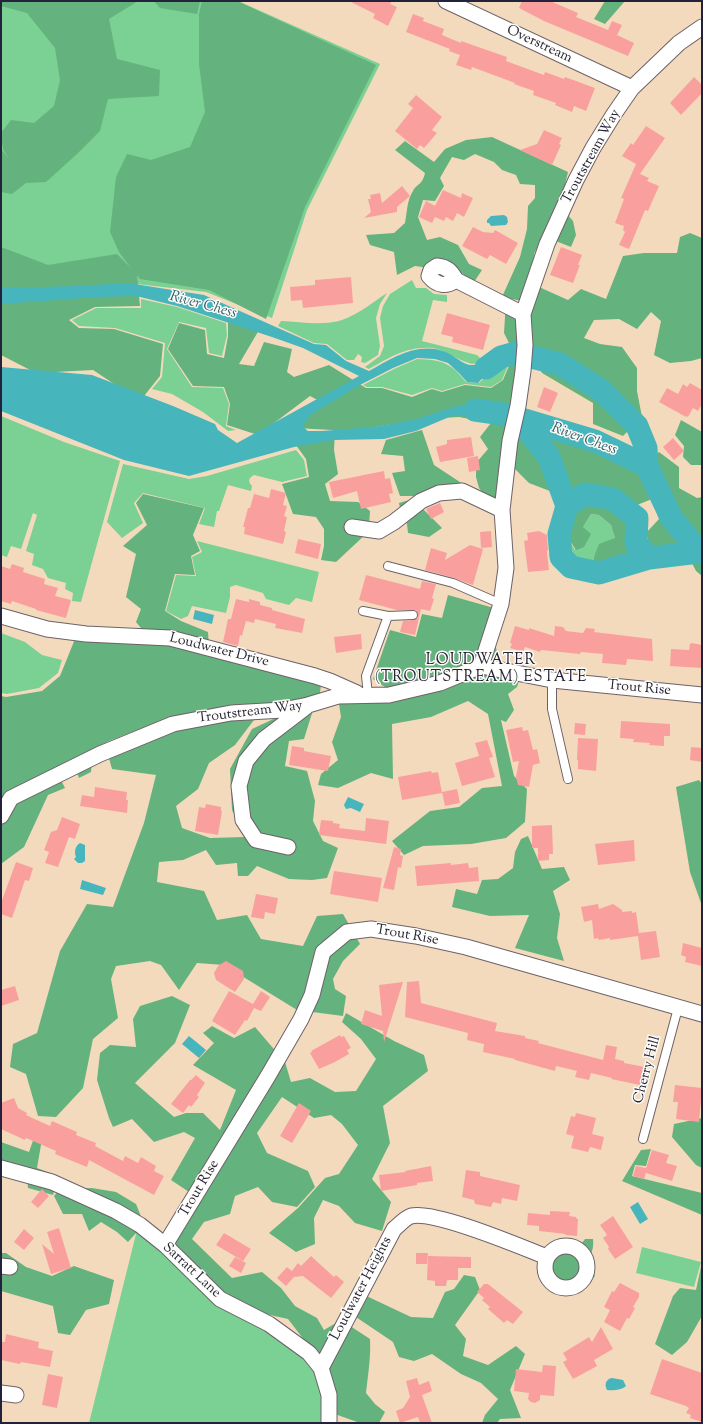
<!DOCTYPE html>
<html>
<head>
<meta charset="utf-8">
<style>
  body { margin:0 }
  #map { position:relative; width:703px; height:1424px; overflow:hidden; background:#f4dabd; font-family:"Sorts Mill Goudy",serif }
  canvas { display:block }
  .frame { position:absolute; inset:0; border:2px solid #22223b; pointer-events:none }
</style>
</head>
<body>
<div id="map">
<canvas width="703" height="1424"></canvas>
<div class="frame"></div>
</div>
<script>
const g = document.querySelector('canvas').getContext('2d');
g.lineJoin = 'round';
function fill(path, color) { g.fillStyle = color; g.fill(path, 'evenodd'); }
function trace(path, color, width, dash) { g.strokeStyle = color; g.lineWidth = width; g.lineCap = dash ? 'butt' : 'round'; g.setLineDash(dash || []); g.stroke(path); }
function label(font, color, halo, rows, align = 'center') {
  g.font = font + ' "Sorts Mill Goudy",serif'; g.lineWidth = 3; g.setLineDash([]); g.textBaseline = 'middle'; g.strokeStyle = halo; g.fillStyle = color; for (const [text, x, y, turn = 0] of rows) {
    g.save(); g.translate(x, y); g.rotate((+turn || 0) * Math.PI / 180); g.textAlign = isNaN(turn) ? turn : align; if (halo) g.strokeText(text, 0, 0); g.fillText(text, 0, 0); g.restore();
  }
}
const green = new Path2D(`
  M1,1H238L380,64L307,210L272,318L206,292L128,283L1,288Z
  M412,280L416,288H426L434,294L447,295V302L433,300L422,341L477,355L483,361C479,363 474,365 469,363C455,359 447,350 432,348C407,346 389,358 369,369L365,367L380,356L384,346L380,318L383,306L390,294Z
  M387,293L380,304L376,318L380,346L378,355L365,363L361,362L362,357L358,354L354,360H347L327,344L314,343L278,326L281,321C300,322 325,326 342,320C359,314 373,302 387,293Z
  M141,299L177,307L226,323L227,335L222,356L209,353L206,328L179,322L167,349L192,387L223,388L229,404L226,426L236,430L228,431L203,412L172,394L152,389L162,377L165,343L115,328L79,326L72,320L96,308H141Z
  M417,359C442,360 450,362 466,382L479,383L497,365L510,361L502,380L491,387L465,384L442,391L432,388L412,395L382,387H367L363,385L394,369Z
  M1,416L64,442L120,461L81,602L72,601L73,593L65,589L66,583L48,578L43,569L32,565L34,554L26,551L37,515L33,513L21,549L11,546L7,557L1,555Z
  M296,450L304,460L307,476L282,482L254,475C248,478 248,482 252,486L251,491L228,485L219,511H217L214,527L199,524L205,508L143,493L134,503L143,523L122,538L107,522L123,464L189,479L207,476Z
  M591,514L599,515L611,525L615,538L594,557L592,566L575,562L567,555L564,532L575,550L583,527Z
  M197,541L319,572L312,602L296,598L289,605L266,599L263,593L236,585L230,587V597L226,613L192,606L188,616L181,619L166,611L176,575L196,576L192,557L202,552Z
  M1,633L25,642L42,655L62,660L58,673L39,688L7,694L1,693Z
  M137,1230L304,1356L315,1371L323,1397L324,1423H89Z
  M642,1247L701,1262L694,1287L636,1273Z`);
const forest = new Path2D(`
  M1,1H138L109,19L117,59L160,70L159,96L108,99L100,131L77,154L46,182L26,183L12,194L1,192V149L9,159L3,149L1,133L11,120L34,123L54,106L60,80L55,48L27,13L1,6Z
  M154,1H200L197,14L160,8Z
  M202,1H237L376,65L305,207L266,319L209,290L140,279L137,275L140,306L95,307L69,320L79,328L114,329L163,344L160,376L140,401L93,370L36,373L1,355V247L48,265L117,254L131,268L119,252L110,232L116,177L127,154L151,160L190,147L205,112L199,64V14Z
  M605,1H625L605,24L594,19Z
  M492,137L568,172L560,206L573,221L576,235L571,247L543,236L534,254L533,272L522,301L502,297L520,257L527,229L528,206L535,198V185L520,184L516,175L502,170L494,162L475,154L464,160L452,157L440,178L444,186L435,201L423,200L418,217L427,240L440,237L458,245L469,264L482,270L474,282L452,266L436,269L415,266L397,275L394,252L370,245L366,235L394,233L405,223C407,212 407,200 413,191C417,183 422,186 425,173L395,150L405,141L434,162L445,149L466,140Z
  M690,233L702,238V358L691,361L670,363L654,355L661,321L651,312L637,329L619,319L594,320L584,338L600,344L622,347L637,368V391L642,417L623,436L593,424V403L542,373L530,353L512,349L504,333L506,300L532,308L539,287L568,300L581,289L606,299L623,256L644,253H677L680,237Z
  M228,317L259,330L239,364L254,366L264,342L292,349L287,372L294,377L329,365L366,388H382L412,397L432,389L442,392L465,385L491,388L503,380L511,361L513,351L520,353L499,502L489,501L479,488L476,477V463L488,449L480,437L491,423L459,417L423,419L350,431L296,428L323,403L310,396L258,435L227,425L230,404L224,387L193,386L168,349L179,323L205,330L207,354L224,358L228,336Z
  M681,420L702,432V465H691L683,457L684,446L675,435Z
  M517,428L554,436L586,445L640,470L659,452L679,467V488L697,498L702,497V576L696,571L685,549L652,552L646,533L659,519L652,499L632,507L612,491L582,488L568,498L529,483L512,466Z
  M422,430L434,465L466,486L478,489L488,501L439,490L423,509L442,528L429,537L408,533L407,524L401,513L399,503L413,499V496H400L392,473L405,471L403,456L381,454L386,440Z
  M301,431H335L334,450L338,474L325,484L330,501L358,502L370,511L369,526L366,534L336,562L321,560L324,546V529L316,517L293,514L282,484L309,477L306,459L293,441Z
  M143,494L204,508L193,535L200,551L191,556L195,575L175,574L165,611L181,621L208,632L209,646L145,633L136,622L141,609L126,597L136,554L123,546L147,525L136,503Z
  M588,498C605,502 628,506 631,527C633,540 629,543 636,556L616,565L592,566L594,557L599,544L615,538L611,525L599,515L591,514L583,527L591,534L584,547L576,550L564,532L571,510Z
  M448,595L494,608L489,627L499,657L482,671L520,678L517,687L508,694L514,710L506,722L501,720L514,776L527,789L525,822L506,838L471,844L423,846L404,855L392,841L430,811L459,807L482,788L502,786L488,714L468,701L431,717L392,724L393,779L371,773L338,788L318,785L321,774L338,760L332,742L341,717L339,704L388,701L392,690L385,687L373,679L390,630L416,637L422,614L442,618Z
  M75,639L170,642L321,685L320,693L307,700L171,717L109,741L93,749L91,772L79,778L72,760L55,768L65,788L48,795L24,847L1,864V696L6,697L42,691L60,676Z
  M313,710L304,739L289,741L285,766L307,771L315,801L313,821L323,841L338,848L327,878L312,880L289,879L257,866L248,876H238L237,863L216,865L206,850L183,860L159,862L157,882L204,891L217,920L247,915L261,939L303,946L317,916L343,914L360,944L343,961L333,979L335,989L346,996L343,1016L297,1010L224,965L197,963L179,990L161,965L150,961L116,966L111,979L118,1018L93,1039L83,1088L56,1117L38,1116L26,1074L10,1067L13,1044L37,1033L60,951L87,904L113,907L144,823L156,775L112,769L108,755L174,728L257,716L235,745L209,763L198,789L176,806L182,828L210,838L245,837L232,810L230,769L252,729L282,715Z
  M699,780L702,784V906L690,872L676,787Z
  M528,836L542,869L564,867L570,880L553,891L560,914L557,938L564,961L515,948L529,915L490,916L452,907L456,889L477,894L482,880L498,879L513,868L515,852L521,839Z
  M172,996L190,1005L175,1043L135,1083L174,1117L186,1113H203L220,1130L236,1090L193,1065L214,1043L203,1033L212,1026L234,1038L255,1027L285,1062L291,1082L310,1078L335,1092L356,1091L376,1059L361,1039L342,1022L346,1013L394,1041L424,1055L428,1071L383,1106L390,1143L372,1179L391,1202L382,1231L355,1223L339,1206L323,1200L314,1218L315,1244L296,1252L269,1233L298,1208L325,1178L339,1174L358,1145L342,1124L331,1115L314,1118L282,1097L257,1133L267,1153L308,1171L315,1187L297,1207L272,1202L258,1187L235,1196L230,1214L204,1222L192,1239L232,1278L262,1272L281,1288L295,1306L317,1318L324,1330L341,1320L370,1339C371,1357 368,1375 366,1393L375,1404L385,1412L379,1423H360L332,1413L318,1358L288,1319L252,1311L223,1295L173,1248L198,1198L171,1180L195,1138L184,1132L154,1142L132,1119L113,1127L109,1118L97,1080L100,1053L110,1045L136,1047L133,1019L140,1006Z
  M702,1118V1168L696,1165L672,1137L674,1124Z
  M35,1135L42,1139L37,1168L58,1176L53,1195L28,1188L26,1171L1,1163V1142L29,1152Z
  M651,1149L646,1166L635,1165L632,1176L702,1193V1215L622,1181L641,1150Z
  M92,1188L116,1192L136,1204L144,1224L128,1242L117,1232L101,1222L89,1231L82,1214H63L54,1196L60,1189Z
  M585,1239H593C595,1257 583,1255 595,1276L585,1288C581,1286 577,1284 573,1283C570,1283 566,1285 563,1285C548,1283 549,1265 554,1254L563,1249L575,1252Z
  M1,1253H6L26,1267L52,1276L74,1266L114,1280L109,1304L86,1310L70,1335L58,1333L53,1306L1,1291Z
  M702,1262V1316L687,1342L672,1355L655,1344L673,1296L680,1288L696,1290Z
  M464,1275L475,1277L480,1290L455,1325L466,1339L463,1356L488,1365L516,1346L525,1354L510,1390L521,1418L500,1419L497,1423H482L485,1415L498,1399L481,1383L461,1374L432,1354L414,1361L399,1357L393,1342L347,1311L358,1292L411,1317L433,1318L445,1292L454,1289Z`);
const water = new Path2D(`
  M504,215L507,217L508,222L506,225L491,226L489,223H487V220L491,216Z
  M128,283L204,295L314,344L326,345L346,361L369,371C392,358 418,341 446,352C454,355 462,364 470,365C482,366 491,357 501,353C505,351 509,352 513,352L514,358L496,364L478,383L467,382L459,373L448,363L435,359L417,358L393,368L358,386L312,414L302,426L309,432L373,427L413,420L457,406H482L506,410L505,419L454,415L416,431L384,439L334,440L294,447L189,476L124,460L1,411V367L92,375L173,406L215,424L218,430L237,443L359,376L303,348L272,337L177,306L136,296L97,297L1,304V288L79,286Z
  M195,610L214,615L212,624L193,619Z
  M348,797L364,804L360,812L351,808L346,809L344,805Z
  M80,843L85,845V861L82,863H78L74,859L76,857C74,852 75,846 80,843Z
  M82,880L106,888L103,895L80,889Z
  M189,1036L206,1050L199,1058L182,1044Z
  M638,1202L648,1219L640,1224L630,1207Z
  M612,1378L623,1380L626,1386C622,1390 612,1391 607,1390C604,1384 606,1379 612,1378Z`);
const river = new Path2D(`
  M486,368L501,357L515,353L560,364L602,391L637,426L646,448L647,466L671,517L699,552L702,553
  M475,410L503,414L518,418L549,457L567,506L559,534L561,557L571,567L599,573L649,558L699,552
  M518,418L595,441L647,466
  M567,506L585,494L613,499L637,518L636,543L649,558`);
const building = new Path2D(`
  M349,1H392L390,4L397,7L388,26L373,18L375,14Z
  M522,1H550L578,13L576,17L608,30L612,21L622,25L617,35L634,43L628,56L544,21L519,8Z
  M413,14L424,18L423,21L444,29L442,35L461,43V41L507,57L506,61L544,75L545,72L564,79L565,77L595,88L586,111L574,106L572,112L555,105L556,103L533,95L534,91L514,84L515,83L472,67L471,70L456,65L460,55L449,51L450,49L406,32Z
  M694,77L702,85V93L681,115L670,103Z
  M416,95L442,117L432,130L437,133L424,148L420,145L417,149L395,131L413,108L408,104Z
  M646,126L665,138L640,174L649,178L647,181L659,186L648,211L645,210L629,249L619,245L625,232L623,230L624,226L615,223L624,199L621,198L636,164L622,156L631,143L633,145Z
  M544,130L562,138L559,144L561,145L552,165L520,150L537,144Z
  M402,186L410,196L397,207V212L364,218L371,212L368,199H371L370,195L380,193L382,203Z
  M443,190L461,198L462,193L473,198L464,217L457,213L453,221L446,217L444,221L435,217L432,223L419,217L426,201L435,206Z
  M473,227L483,232L493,233L495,230L518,243L506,264L490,255L487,259L462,246Z
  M561,247L582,255L578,265H580L573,283L550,275Z
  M351,277L353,303L303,308L302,300L291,301L290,287L315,285V280Z
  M447,313L490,325L483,350L452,342L453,337L441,334Z
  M690,383L702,390V404L698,411L693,408L688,417L686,416V417L659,402L667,388L678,394L683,384L687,387Z
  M544,387L558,393L550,412L537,407Z
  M471,437L474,456L440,462L436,447L447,444V440Z
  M673,438L684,451L674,460L663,447Z
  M478,456L480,470L469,472L467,458Z
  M384,471L385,479L390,478L393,493L389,494L391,502L361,509L357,491L333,498L329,482Z
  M271,489L286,493L283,505L287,506L284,516L287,517L284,531L286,532L283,544L244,534L245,527H243L248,508H250L254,494L269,498Z
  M440,503L444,512L431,519L426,509Z
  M491,531L492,547L481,548L480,532Z
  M539,531L547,535L548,549L547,552L549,570L528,572L524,541L528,540L527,533Z
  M298,539L321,544L318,559L295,553Z
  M470,545L483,549L473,585L454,578L425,570L431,548L447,553L445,560Z
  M12,564L24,568L23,572L45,579L44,584L58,588L55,596L71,600L66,618L36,610V609L12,601L11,604L1,601V566L10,569Z
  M366,575L420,589L422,581L436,584L432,598L434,599L430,611L421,609L415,635L400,632L403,621L414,620L418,618V614L416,610H397L359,600Z
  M236,599L249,602V599L260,602V605L272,608V610L305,619L302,633L275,628L276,624L255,619L254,623L246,621L242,636L240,635L238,646L223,642L228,619H231Z
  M515,626L529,630V628L554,636L555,626L563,627L566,631L583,633L586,628L595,629L594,632L652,639L653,661L627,659L626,665L602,663L603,654L581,652L580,654L541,650L540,652L525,647L523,652L510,648L512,644L510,643Z
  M361,634L362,649L336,653L334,637Z
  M692,643L702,645V668L670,666L671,649L689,650L690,644Z
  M621,721L670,724V736H664V746L649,745L650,743L633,742L634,739L620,738Z
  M575,723L586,724L585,735L574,734Z
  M522,727L523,731L528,730L533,750L537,749L540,763L533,765L529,787L518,785L516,777L519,761L513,762L506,730Z
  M578,738L598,739L596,771L578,769V760H577Z
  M487,740L493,757L489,758L495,777L462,786L455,763L479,756L475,743Z
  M292,746L304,748V751L331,756L328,771L289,765Z
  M691,747L702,748V762L690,760Z
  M431,771L432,773L438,772L442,793L402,800L398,777Z
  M95,787L127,792L126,800H128L127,813L80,806L82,795L94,797Z
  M457,789L460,803L445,806L442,792Z
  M206,804L221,807V811H222L218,835L195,831L199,807L205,808Z
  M62,817L80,824L75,839L69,837L58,867L45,863L49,852L44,850L51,832L57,830Z
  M366,818L389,821L386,844L319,835L321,820L333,821V823L340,824L339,828L365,831Z
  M552,825L553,854H549V860L538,861V848H532V826Z
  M634,840L635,861L598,865L595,844Z
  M394,847L401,849L400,855L403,856L401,868L398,867L394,890L383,888Z
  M16,862L33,868L29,881L25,880L12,918L1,914V903Z
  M451,863V865L468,863L469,868L478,867L479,881L417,886L415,866Z
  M334,871L382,878L378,902L330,894Z
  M256,894L278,898L275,914L265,912L264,919L251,917Z
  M598,904L599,909L613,904L622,910V912L632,911V913L636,912L639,933L656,931L660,957L641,960L638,936L610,940V938L599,940L598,938L594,939L592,920L584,922L581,907Z
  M683,943L702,948V966L685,962L686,957L681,955Z
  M226,961L243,971L244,979L235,992L216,980L214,973L218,966Z
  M419,981L421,1003L497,1023L495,1031L525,1036V1038L539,1041L538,1043L603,1060L606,1045L617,1047L615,1059L624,1061V1063L645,1067L640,1085L611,1079L612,1078L591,1073L589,1080L575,1077L577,1071L556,1066L555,1071L515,1060V1059L483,1052L484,1044L467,1040L468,1033L405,1017L407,982Z
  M403,982L384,1042L383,1031L361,1024L365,1010L382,1016L379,985Z
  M15,986L19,1000L1,1006V990Z
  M229,991L253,1004L261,991L270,997L261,1011L254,1008L247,1021L245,1020L235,1035L212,1021Z
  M340,1035L341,1037L344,1036L351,1048L347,1050L349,1054L335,1062L319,1069L310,1053L312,1052L311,1051Z
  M196,1075L205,1083L197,1095L199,1097L191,1107L189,1105L183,1113L171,1104L190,1080H191Z
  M675,1085L702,1088L699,1122L676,1119L678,1102H673Z
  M14,1098L18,1108L27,1113L26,1115L50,1126L52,1121L77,1132L76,1135L96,1143L95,1146L123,1161L125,1156L138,1163L141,1157L156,1166L154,1171L164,1176L154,1195L89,1160L87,1167L55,1154L56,1151L26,1138L25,1140L1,1129V1103Z
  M299,1103L311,1111L292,1143L280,1136Z
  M576,1113L596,1118L592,1134L604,1137L601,1150L590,1147L588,1152L571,1148L574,1136L566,1134L571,1116L575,1117Z
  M652,1150L669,1155L666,1163L677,1166L672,1181L646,1173L644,1179L633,1176L636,1166L646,1168Z
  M431,1166L433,1181L417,1183V1185L381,1191L379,1175L406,1172L405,1171Z
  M466,1170L480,1172V1176L520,1185L517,1201L502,1198L501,1204L493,1202L491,1207L475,1204L474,1200L462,1197Z
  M42,1189L49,1196L38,1208L31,1202Z
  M550,1211L570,1212L569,1216L576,1217V1218L578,1219L577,1236L565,1235L566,1234L539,1231V1226L527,1225L528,1213L550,1215Z
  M613,1216L633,1247L615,1259L608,1249L609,1247L603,1238L607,1235L600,1225Z
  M59,1228L71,1268L51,1274L42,1244L54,1254L47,1232Z
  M24,1229L34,1238L24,1250L14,1242Z
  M224,1233L251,1249L243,1261L216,1245Z
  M416,1253H428L427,1264H416Z
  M311,1256L334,1277L336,1275L344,1282L331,1298L303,1276L294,1277L286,1286L277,1278L287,1267L292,1271L298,1263L301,1266Z
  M428,1256L471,1257V1268H458V1280H447L446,1286H435V1281L427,1280Z
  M235,1257L246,1263L241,1273L229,1266Z
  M620,1283L639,1293V1297L633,1307L635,1308L629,1319L627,1318L620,1331L604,1322L610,1310L604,1307L612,1291L614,1292Z
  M484,1284H488L523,1312L513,1324L507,1320L504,1323L488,1309L490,1307L482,1300L484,1298L477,1292Z
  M601,1327L613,1349L594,1360L597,1366L573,1379L563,1362L567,1360L563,1353L589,1337L592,1342Z
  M6,1334L39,1342L38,1348L53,1351L50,1367L21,1362L20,1364L1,1360V1342H5Z
  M662,1359L702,1373V1422L690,1418L691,1415L686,1413L689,1408L686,1406L650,1394Z
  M543,1365L556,1366L554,1396L540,1395V1400L535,1403L531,1402L528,1399L529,1393L514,1391L516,1369L542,1372Z
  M48,1374L63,1377L57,1408L42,1405Z
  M417,1378L419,1385L429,1381L432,1391L422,1395L432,1423H420L418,1417L400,1423L396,1411L403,1408L410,1397L406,1381Z`);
const lane = new Path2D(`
  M388,566L453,583L501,604
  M363,611L388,616L413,615
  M552,680V709L568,779
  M368,695L366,676L388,616
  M643,1139L678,1008`);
const street = new Path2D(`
  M446,1L632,88
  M456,280C451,271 447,267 437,266L431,270L429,276C437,286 446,287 456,280L523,314
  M352,527L379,531L394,522L421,501L439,493L462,491L502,510
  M1,616L47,629L86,634L170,638L315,676L330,681L357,693
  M481,666L552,680L702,695
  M1,816L11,798L100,754L173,724L231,713L283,710L308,705L338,696L389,695L440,683L481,666L501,604L506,568L502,510L510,441L518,406L523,371L525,345L523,314L547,244L576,180L593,148L614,114L632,88L679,43L702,27
  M288,847L256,840L243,820L239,786L246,761L264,739L306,707
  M1,1168L52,1182L116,1211L140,1225L165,1245L220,1299L269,1324L309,1353L321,1368L329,1395V1423
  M165,1245L268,1076L301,1019L312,995L323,952L347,932L371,929L416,936L466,947L702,1014
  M545 1267a21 21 0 1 1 42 0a21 21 0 1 1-42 0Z
  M1,1266L10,1267
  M321,1368L394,1229C399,1225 405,1218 411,1216C435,1210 521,1247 547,1257
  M1,1393L16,1395`);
const streetNames = [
  ["Overstream",539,45,25],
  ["Troutstream Way",592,157,-61],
  ["Loudwater Drive",219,651,14],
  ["Trout Rise",639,689,5],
  ["Troutstream Way",250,713,-7],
  ["Trout Rise",407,936,10],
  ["Cherry Hill",648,1070,-75],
  ["Trout Rise",200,1189,-59],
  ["Sarratt Lane",191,1271,43],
  ["Loudwater Heights",362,1289,-62]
];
const waterNames = [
  ["River Chess",203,306,15],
  ["River Chess",584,440,20]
];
const neighbourhoodNames = [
  ["LOUDWATER",481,661],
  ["(TROUTSTREAM) ESTATE",481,678]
];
fill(green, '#7bd093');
fill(forest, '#64b27d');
fill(water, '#46b6bc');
trace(river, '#46b6bc', 23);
fill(building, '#f9a09e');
trace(lane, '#6c6268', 10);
trace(street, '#6c6268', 17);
trace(lane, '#fff', 8);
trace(street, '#fff', 15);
label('14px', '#22223b', '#fdfcf7', streetNames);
label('italic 15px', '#305d6f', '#fdfcf7', waterNames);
g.letterSpacing = '1px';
label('15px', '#22223b', '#fdfcf7', neighbourhoodNames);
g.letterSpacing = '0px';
</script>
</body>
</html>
